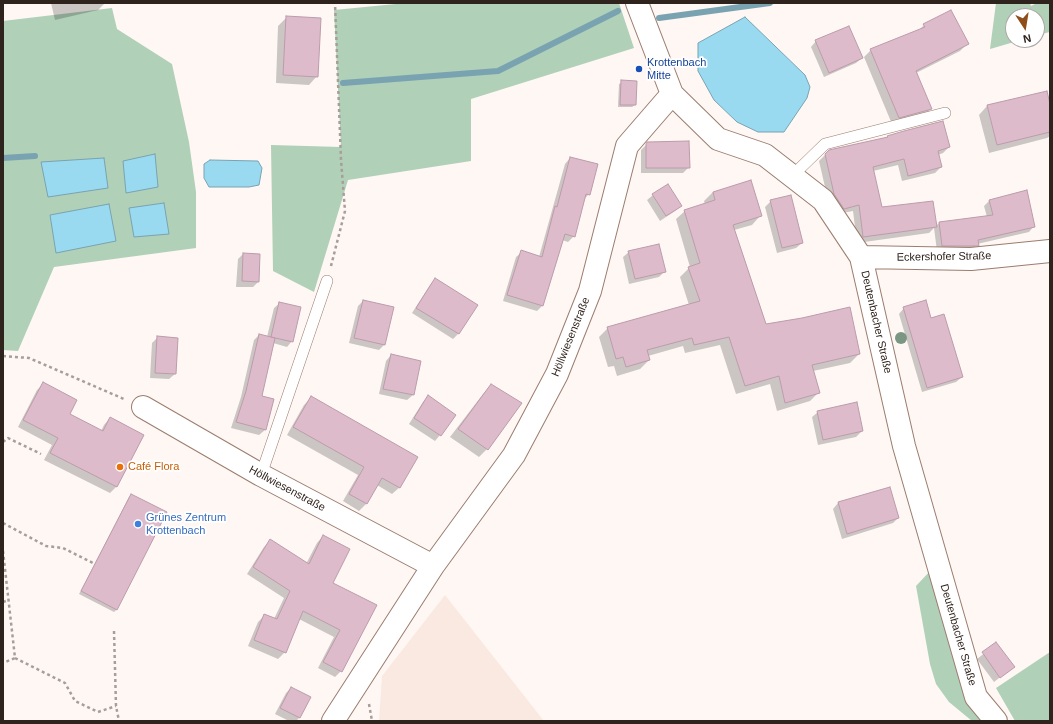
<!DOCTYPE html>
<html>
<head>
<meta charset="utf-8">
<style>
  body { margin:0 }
  #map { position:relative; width:1053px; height:724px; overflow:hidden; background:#fef7f4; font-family:Helvetica,sans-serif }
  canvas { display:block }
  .frame { position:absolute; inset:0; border:4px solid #2f231d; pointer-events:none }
  .north { position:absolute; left:1005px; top:8px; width:40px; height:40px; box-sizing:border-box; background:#fff; border:1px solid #aca7a5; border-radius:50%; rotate:168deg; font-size:11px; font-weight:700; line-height:16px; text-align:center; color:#2f231d }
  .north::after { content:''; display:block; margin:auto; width:14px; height:18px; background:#8e4d19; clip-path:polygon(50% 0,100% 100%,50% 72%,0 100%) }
</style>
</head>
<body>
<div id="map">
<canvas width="1053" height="724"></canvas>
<div class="frame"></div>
<div class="north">N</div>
</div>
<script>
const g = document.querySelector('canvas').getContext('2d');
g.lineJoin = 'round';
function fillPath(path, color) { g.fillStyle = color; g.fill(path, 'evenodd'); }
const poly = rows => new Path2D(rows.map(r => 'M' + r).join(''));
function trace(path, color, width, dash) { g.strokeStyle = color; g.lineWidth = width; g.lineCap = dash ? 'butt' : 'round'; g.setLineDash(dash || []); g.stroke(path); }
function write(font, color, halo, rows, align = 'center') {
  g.font = font + ' Helvetica,sans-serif'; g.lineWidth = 3.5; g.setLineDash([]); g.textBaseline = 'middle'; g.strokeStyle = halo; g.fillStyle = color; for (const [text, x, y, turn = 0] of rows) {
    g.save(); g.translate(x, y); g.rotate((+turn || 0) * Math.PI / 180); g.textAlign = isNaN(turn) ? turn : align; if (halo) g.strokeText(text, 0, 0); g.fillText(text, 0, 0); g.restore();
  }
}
const built = poly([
  [445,595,544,721,379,721,382,676]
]);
const green = poly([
  [406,3,619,3,634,48,471,99,471,161,348,180,314,292,273,271,271,145,341,147,334,10],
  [996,3,1030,3,1031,6,1037,3,1050,3,1050,32,1037,35,1037,16,1013,16,1013,40,1021,40,990,49],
  [112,8,117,29,172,64,189,142,196,192,196,248,54,267,18,351,3,350,3,21],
  [932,569,993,721,972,721,949,702,936,684,930,664,916,586],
  [1050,652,1050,721,1015,721,996,688]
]);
const water = poly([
  [745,17,805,75,810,87,807,98,784,132,758,132,737,122,714,100,698,71,698,43,745,17],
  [155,154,158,187,126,193,123,161,155,154],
  [104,158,108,188,48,197,41,162,104,158],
  [210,160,258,161,262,168,259,185,249,187,209,187,204,178,204,164,210,160],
  [164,203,169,234,134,237,129,208,164,203],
  [109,204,116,241,56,253,50,215,109,204]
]);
const shadow = poly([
  [51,3,105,3,98,10,55,20],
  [287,17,317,76,309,85,276,83,278,26],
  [924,25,967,44,960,51,916,73,931,109,924,116,892,124,864,57,871,50,918,31],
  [816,41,862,58,856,63,824,77,811,47],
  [622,82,635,105,632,107,618,107,619,84],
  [1046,92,1050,108,1050,136,1047,138,989,153,979,115,987,106],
  [888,137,949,147,943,153,938,155,941,167,935,173,902,181,898,165,873,171,881,208,935,227,939,223,987,217,984,206,990,200,1034,226,1029,232,977,244,972,251,937,251,934,228,929,233,857,243,853,211,837,214,828,200,819,161,829,151,886,139],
  [648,143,689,167,683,173,641,173,641,150],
  [570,158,589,194,583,200,574,236,568,242,562,240,542,306,537,311,503,301,516,257,522,252,539,257,565,164],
  [713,192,760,216,752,225,734,230,766,325,859,354,850,363,813,371,819,392,810,401,777,411,770,384,736,394,720,345,685,353,683,346,648,356,649,360,640,369,617,376,614,366,608,367,599,337,608,328,689,305,680,277,690,267,676,219,685,211,705,204,704,201],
  [653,195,681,206,675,211,660,221,647,200],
  [771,201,802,243,796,248,777,253,765,207],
  [629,252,665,271,659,277,629,284,623,257],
  [243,254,258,282,253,287,236,287,238,259],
  [435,279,476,305,458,334,453,339,412,313,430,285],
  [363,301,393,308,384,345,379,350,349,343,358,306],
  [280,303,292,341,287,347,273,343,260,396,273,400,265,430,259,435,231,428,241,397,254,340,259,335,267,337,274,308],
  [904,308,962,377,956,382,922,392,899,314],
  [158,337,177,339,175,374,169,379,150,378,152,343],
  [391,355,420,362,413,395,407,400,379,394,386,361],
  [44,383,69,414,101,431,104,425,110,418,143,435,116,487,110,493,44,460,52,445,18,427,37,390],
  [491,385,487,449,479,457,450,437,483,394],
  [428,396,440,435,435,441,409,424,423,402],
  [311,398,400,487,392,494,377,485,367,503,359,511,343,501,358,475,287,435,304,405],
  [818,412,862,431,856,437,818,445,812,417],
  [889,488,898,518,893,523,842,539,833,509,838,503],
  [131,495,117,609,114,612,79,594,129,497],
  [323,536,332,583,375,605,341,671,335,677,318,668,334,637,299,619,285,652,278,659,248,646,258,622,265,615,274,619,284,598,247,574,264,547,270,541,306,564,317,543],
  [996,644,1013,667,994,682,977,659],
  [291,688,310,697,299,718,296,721,289,721,275,714,286,693]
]);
const stream = poly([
  [659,18,770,3],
  [343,83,498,71,618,11],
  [3,158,35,156]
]);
const building = poly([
  [951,10,969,44,916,71,932,109,899,118,870,49,925,27,923,24,951,10],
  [286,16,321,18,318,77,283,75,286,16],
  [849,26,863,58,829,73,815,40,849,26],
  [621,80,637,81,636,105,620,105,621,80],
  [1047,91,1050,104,1050,132,997,145,987,105,1047,91],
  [943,121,950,147,938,151,942,167,908,176,904,159,873,167,882,207,933,201,937,227,863,237,859,205,844,209,834,194,825,154,829,150,888,137,887,136,904,131,943,121],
  [689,141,690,168,646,168,646,144,647,142,689,141],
  [570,157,598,164,590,195,586,194,575,237,565,234,543,306,507,295,521,250,542,257,555,206,557,207,570,157],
  [751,180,762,216,733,225,766,324,802,318,850,307,860,354,812,365,820,393,785,403,779,376,745,386,729,337,694,345,692,338,647,350,650,360,626,367,623,357,616,359,607,327,700,301,688,267,700,263,684,210,715,200,713,192,751,180],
  [668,184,682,206,666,216,652,194,668,184],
  [1027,190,1035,227,978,240,979,246,942,246,939,222,993,215,989,200,1027,190],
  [791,195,803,243,782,248,770,200,791,195],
  [659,244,666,272,635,279,628,251,659,244],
  [243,253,260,254,259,282,242,281,243,253],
  [435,278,478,305,459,334,416,308,435,278],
  [363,300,394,307,385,345,354,338,363,300],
  [926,300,931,318,944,314,963,377,927,388,903,307,926,300],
  [279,302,301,307,293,342,271,337,279,302],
  [259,334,275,338,262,396,274,399,266,430,236,422,246,391,259,334],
  [157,336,178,338,176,374,155,373,157,336],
  [391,354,421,361,414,395,383,389,391,354],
  [43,382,77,400,70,414,103,431,110,417,144,435,117,487,50,453,58,438,23,420,43,382],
  [491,384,522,403,488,450,458,429,491,384],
  [428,395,456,415,441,436,414,418,428,395],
  [311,396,418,457,400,488,382,478,367,504,349,494,364,467,293,427,311,396],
  [857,402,863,431,823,440,817,411,857,402],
  [890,487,899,518,847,534,838,502,890,487],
  [131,494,167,512,117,610,81,591,131,494],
  [323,535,350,549,333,583,377,605,342,672,323,662,340,630,303,611,286,653,254,640,264,614,277,619,290,591,253,567,270,539,309,564,323,535],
  [996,642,1015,667,1000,678,982,652,996,642],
  [291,687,311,697,300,718,280,708,291,687]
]);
const path = poly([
  [331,266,345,211,341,160,335,3],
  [3,356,29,358,124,399],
  [3,442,8,438,41,454],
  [3,523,46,546,63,548,95,564],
  [3,551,15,658,3,663],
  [3,602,9,600],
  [114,631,116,706,119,721],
  [15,658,65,683,75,701,98,712,116,706],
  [369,704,372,721]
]);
const lane = poly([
  [792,176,825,144,945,113],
  [261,475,327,281]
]);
const street = poly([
  [637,3,672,94,718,139,765,155,823,200,861,257,904,446,976,697,996,721],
  [861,257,971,259,1050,251],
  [143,407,261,475,433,566],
  [333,721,433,566,514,455,557,374,590,291,627,146,672,94]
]);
const trees = [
  [901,338]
];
const markers = [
  [639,69,4,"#1a4fb4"],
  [120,467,4,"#e8710a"],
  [138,524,4,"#3f7fe0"]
];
const transitNames = [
  ["Krottenbach",647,63],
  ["Mitte",647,76]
];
const streetNames = [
  ["Eckershofer Straße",944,257,-1],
  ["Deutenbacher Straße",876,322,77],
  ["Höllwiesenstraße",571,337,-68],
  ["Höllwiesenstraße",287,489,28],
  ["Deutenbacher Straße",958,635,74]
];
const foodNames = [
  ["Café Flora",128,467]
];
const shopNames = [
  ["Grünes Zentrum",146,518],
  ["Krottenbach",146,531]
];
fillPath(built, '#fae9e1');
fillPath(green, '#b0d0b8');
fillPath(water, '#99daf1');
trace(water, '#79a3b1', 1);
fillPath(shadow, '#0003');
trace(stream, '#79a3b1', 6);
fillPath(building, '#ddbbcb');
trace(building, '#bc9baa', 1);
trace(lane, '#9b7d6e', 12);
trace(street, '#9b7d6e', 24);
trace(path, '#a79e9a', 2.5, [3, 3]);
trace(lane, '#fff', 11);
trace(street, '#fff', 22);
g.fillStyle = '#7b9783';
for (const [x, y] of trees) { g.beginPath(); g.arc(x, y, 6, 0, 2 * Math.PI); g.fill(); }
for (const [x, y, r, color] of markers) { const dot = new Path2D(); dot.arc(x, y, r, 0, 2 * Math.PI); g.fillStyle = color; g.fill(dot); trace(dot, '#fff', 1.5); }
write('11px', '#164399', '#fff', transitNames, 'left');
write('11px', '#2f231d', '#fff', streetNames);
write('11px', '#c56008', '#fff', foodNames, 'left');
write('11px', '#366cbe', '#fff', shopNames, 'left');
</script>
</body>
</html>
